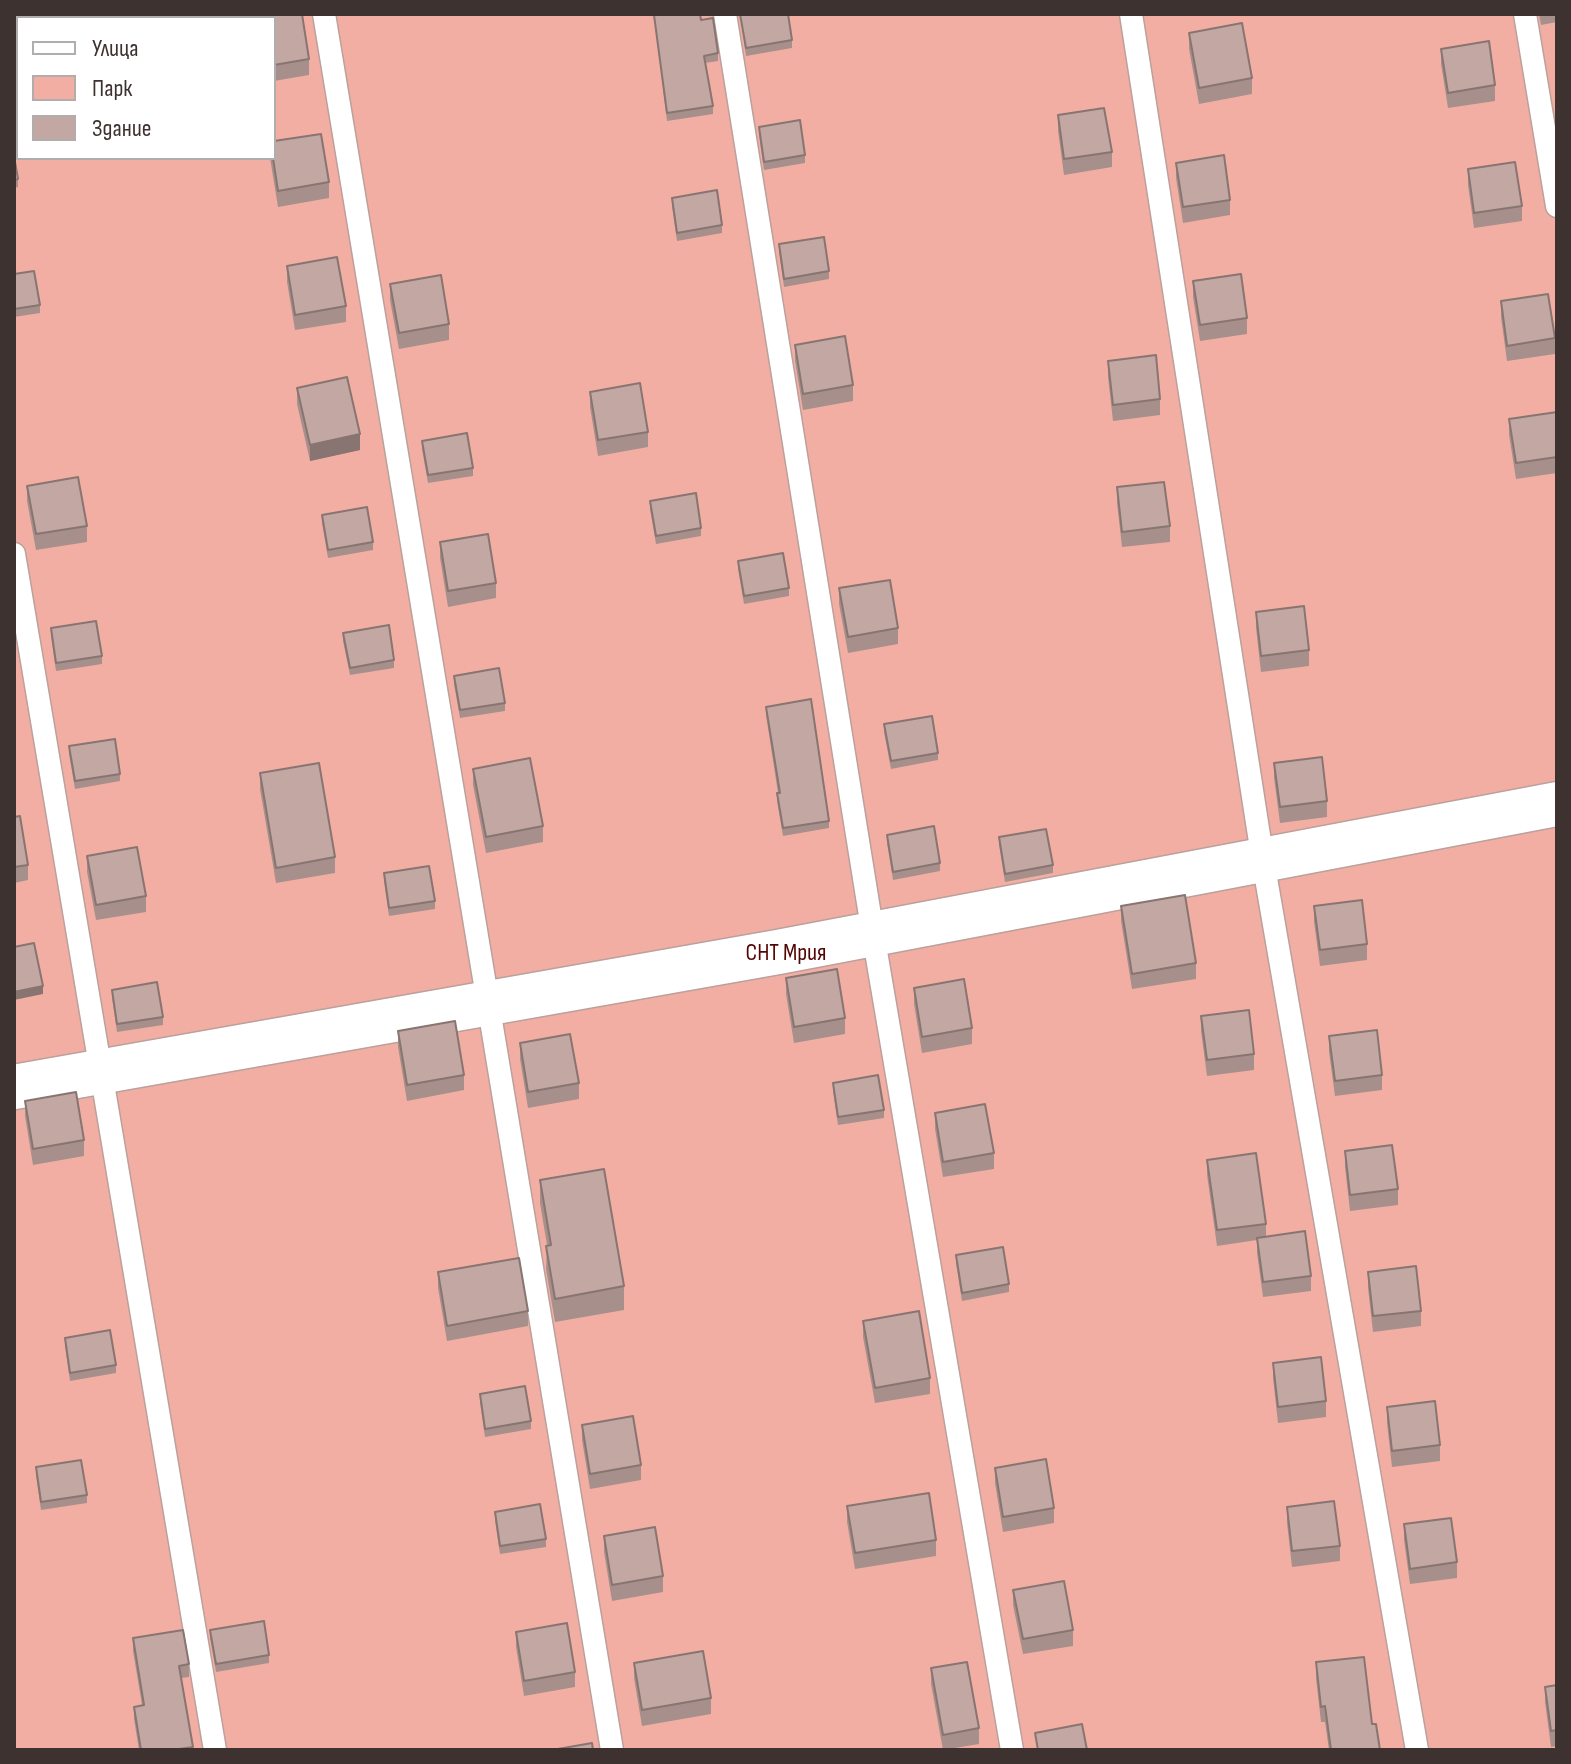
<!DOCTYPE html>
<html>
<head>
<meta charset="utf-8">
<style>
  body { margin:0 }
  #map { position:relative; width:1571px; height:1764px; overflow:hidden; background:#f9dcd7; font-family:"Sofia Sans Condensed",sans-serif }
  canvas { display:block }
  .frame { position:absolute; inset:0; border:16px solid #3d3230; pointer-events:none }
  .legend { position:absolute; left:16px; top:16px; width:260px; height:144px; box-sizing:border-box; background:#fff; border:2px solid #b1adac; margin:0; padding:10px 14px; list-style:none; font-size:24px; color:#3d3230 }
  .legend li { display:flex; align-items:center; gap:16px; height:40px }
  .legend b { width:40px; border:2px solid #b1adac }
</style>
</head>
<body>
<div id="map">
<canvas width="1571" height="1764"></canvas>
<div class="frame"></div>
<ul class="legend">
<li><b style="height:10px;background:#fff"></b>Улица</li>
<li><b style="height:22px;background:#f3aea4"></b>Парк</li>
<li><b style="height:22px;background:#c2a7a2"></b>Здание</li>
</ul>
</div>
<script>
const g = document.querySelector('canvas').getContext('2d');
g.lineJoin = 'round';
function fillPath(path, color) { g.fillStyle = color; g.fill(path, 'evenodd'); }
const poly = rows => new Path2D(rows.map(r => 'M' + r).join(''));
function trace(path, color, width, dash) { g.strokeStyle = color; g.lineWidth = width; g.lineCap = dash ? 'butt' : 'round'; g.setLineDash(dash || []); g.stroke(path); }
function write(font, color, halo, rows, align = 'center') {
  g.font = font + ' "Sofia Sans Condensed",sans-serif'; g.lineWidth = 6; g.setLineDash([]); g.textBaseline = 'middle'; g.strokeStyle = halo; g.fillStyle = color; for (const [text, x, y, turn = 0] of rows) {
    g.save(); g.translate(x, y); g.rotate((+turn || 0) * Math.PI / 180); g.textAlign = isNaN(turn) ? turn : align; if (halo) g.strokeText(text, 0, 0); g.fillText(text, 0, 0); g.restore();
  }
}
const green = poly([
  [14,14,1557,14,1557,1750,14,1750],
  [18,18,274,18,274,158,18,158]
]);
const service = poly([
  [324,14,612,1750],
  [725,14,873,934,1012,1750],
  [1131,14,1263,861,1417,1750],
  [1525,14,1557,206],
  [14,554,215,1750]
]);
const minor = poly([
  [14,1087,778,952,1557,804]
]);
const wall = poly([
  [740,14,792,40,792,48,746,56],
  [1539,14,1557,14,1557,22,1541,25],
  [654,15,701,20,718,53,718,61,705,63,713,106,713,114,667,121],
  [274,18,309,59,309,75,274,81],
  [1189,33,1252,78,1252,94,1199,104,1189,49],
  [1441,49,1495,85,1495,101,1448,108,1441,64],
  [1058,115,1112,152,1112,167,1064,175,1058,131],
  [759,127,805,155,805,163,764,170,759,135],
  [14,156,18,179,18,187,14,188],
  [270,158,274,158,329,182,329,198,278,207],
  [1176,163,1230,200,1230,215,1183,223,1176,178],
  [1468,169,1522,206,1522,221,1474,228,1468,185],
  [672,198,722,225,722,233,677,241,672,206],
  [779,244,829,271,829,279,784,287,779,252],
  [287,266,346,306,346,322,295,330,287,282],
  [14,274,40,305,40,313,14,317],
  [1193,281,1247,318,1247,334,1200,341,1193,297],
  [390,284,449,324,449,340,399,349,390,300],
  [1501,301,1555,338,1555,354,1507,361,1501,317],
  [795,345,853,385,853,401,803,410,795,361],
  [1108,361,1160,399,1160,415,1113,421,1108,377],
  [297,388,360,450,310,461,297,404],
  [590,392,648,432,648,447,598,456,590,407],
  [1557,412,1557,473,1516,479,1509,435,1509,419],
  [422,441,473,468,473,476,428,483,422,449],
  [27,486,87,526,87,542,36,550,27,501],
  [1117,487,1170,526,1170,542,1122,547,1117,503],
  [650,501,701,528,701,536,656,544,650,509],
  [322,515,373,542,373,550,328,558,322,523],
  [440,542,496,583,496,598,448,607,440,558],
  [738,561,789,588,789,596,744,604,738,569],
  [839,588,898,628,898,644,848,653,839,604],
  [1256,612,1309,650,1309,666,1261,672,1256,628],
  [51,628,102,656,102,664,56,671,51,636],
  [343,633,394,660,394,668,350,675,343,641],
  [454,676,505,703,505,711,460,718,454,684],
  [766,707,829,821,829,828,783,836,777,801,777,793,778,793,766,715],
  [884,724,938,753,938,760,891,769,884,732],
  [69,746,120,774,120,781,75,789,69,754],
  [1274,763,1327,801,1327,817,1280,823,1274,778],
  [473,769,543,826,543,842,486,853,473,785],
  [260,773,335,857,335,873,276,883,260,789],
  [14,817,28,865,28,880,14,883],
  [887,835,940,863,940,871,893,880,887,843],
  [999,837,1053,865,1053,873,1005,882,999,845],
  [87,856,146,896,146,912,96,920,87,872],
  [384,873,435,901,435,909,389,916,384,881],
  [1121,906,1196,963,1196,979,1132,989,1121,921],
  [1314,906,1367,944,1367,960,1320,966,1314,922],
  [786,978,845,1018,845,1034,794,1043,786,994],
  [914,988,972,1028,972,1044,922,1053,914,1004],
  [112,990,163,1017,163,1025,117,1032,112,998],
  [1201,1016,1254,1054,1254,1070,1207,1076,1201,1031],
  [398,1031,464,1075,464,1090,407,1101,398,1047],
  [1329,1036,1382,1075,1382,1090,1335,1096,1329,1052],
  [520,1043,579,1083,579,1099,528,1108,520,1059],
  [833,1083,884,1110,884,1118,838,1125,833,1091],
  [25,1101,84,1140,84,1156,33,1165,25,1116],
  [935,1113,994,1153,994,1169,943,1177,935,1129],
  [1345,1151,1398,1189,1398,1205,1350,1211,1345,1167],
  [1207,1160,1266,1224,1266,1236,1311,1276,1311,1291,1263,1297,1257,1253,1257,1240,1217,1246,1207,1175],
  [540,1180,624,1286,624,1310,555,1322,546,1269,547,1245,540,1203],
  [956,1255,1009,1284,1009,1292,962,1301,956,1263],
  [438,1272,528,1311,528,1326,447,1341,438,1288],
  [1368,1272,1421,1311,1421,1326,1373,1332,1368,1288],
  [863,1321,930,1378,930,1394,875,1403,863,1337],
  [65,1338,116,1365,116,1373,70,1381,65,1346],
  [1273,1363,1326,1401,1326,1417,1278,1423,1273,1378],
  [480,1394,531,1421,531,1429,485,1437,480,1402],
  [1387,1407,1440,1445,1440,1461,1392,1467,1387,1423],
  [582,1425,641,1465,641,1480,590,1489,582,1440],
  [36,1467,87,1495,87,1503,41,1510,36,1475],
  [995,1468,1054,1508,1054,1523,1003,1532,995,1483],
  [847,1506,936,1540,936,1556,855,1569,847,1522],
  [1287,1507,1340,1546,1340,1561,1292,1567,1287,1523],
  [495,1512,546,1539,546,1547,500,1554,495,1520],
  [1404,1524,1457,1562,1457,1578,1410,1584,1404,1540],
  [604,1536,663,1576,663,1592,612,1601,604,1552],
  [1013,1590,1073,1630,1073,1646,1023,1654,1013,1605],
  [210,1630,269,1655,269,1663,216,1672,210,1638],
  [516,1632,575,1672,575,1687,524,1696,516,1647],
  [133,1638,189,1664,189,1677,181,1678,193,1750,139,1750,134,1719,134,1707,142,1705,133,1651],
  [1316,1662,1380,1750,1329,1750,1325,1722,1321,1722,1316,1678],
  [634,1663,711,1698,711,1714,642,1726,634,1678],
  [931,1668,979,1728,979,1744,943,1750,931,1684],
  [1557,1685,1557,1746,1551,1747,1545,1702,1545,1687]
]);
const shadedWall = poly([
  [360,434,360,450,310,461,310,445],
  [43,986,43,994,14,1000,14,992]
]);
const building = poly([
  [280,14,302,14,309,59,274,65,274,18,257,18,280,14],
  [661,14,700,14,701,20,713,18,718,53,704,56,713,106,667,113,654,15,661,14],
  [740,14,788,14,792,40,746,48,740,14],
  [1242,23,1252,78,1199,88,1189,33,1242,23],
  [1489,41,1495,85,1448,93,1441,49,1489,41],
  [1104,108,1112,152,1064,159,1058,115,1104,108],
  [800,120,805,155,764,162,759,127,800,120],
  [321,134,329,182,278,191,273,158,274,158,274,141,321,134],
  [1224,155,1230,200,1183,207,1176,163,1224,155],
  [14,156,18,179,14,180,14,156],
  [1515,162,1522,206,1474,213,1468,169,1515,162],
  [717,190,722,225,677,233,672,198,717,190],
  [824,237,829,271,784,279,779,244,824,237],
  [337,257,346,306,295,315,287,266,337,257],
  [34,271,40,305,14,309,14,274,34,271],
  [1241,274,1247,318,1200,325,1193,281,1241,274],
  [441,275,449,324,399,333,390,284,441,275],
  [1548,294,1555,338,1507,346,1501,301,1548,294],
  [845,336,853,385,803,394,795,345,845,336],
  [1156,355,1160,399,1113,405,1108,361,1156,355],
  [347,377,360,434,310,445,297,388,347,377],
  [640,383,648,432,598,440,590,392,640,383],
  [1557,412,1557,457,1516,463,1509,419,1557,412],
  [467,433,473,468,428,475,422,441,467,433],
  [78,477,87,526,36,534,27,486,78,477],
  [1164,482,1170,526,1122,532,1117,487,1164,482],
  [696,493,701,528,656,536,650,501,696,493],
  [367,507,373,542,328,550,322,515,367,507],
  [488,534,496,583,448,591,440,542,488,534],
  [783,553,789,588,744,596,738,561,783,553],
  [890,580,898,628,848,637,839,588,890,580],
  [1304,606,1309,650,1261,656,1256,612,1304,606],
  [96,621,102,656,56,663,51,628,96,621],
  [389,625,394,660,350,668,343,633,389,625],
  [499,668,505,703,460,710,454,676,499,668],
  [811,699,829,821,783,828,777,793,780,793,766,707,811,699],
  [932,716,938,753,891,761,884,724,932,716],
  [115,739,120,774,75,781,69,746,115,739],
  [1322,757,1327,801,1280,807,1274,763,1322,757],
  [530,758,543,826,486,837,473,769,530,758],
  [319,763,335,857,276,868,260,773,319,763],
  [20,816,28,865,14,867,14,817,20,816],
  [934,826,940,863,893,872,887,835,934,826],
  [1046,829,1053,865,1005,874,999,837,1046,829],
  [137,847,146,896,96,905,87,856,137,847],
  [429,866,435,901,389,908,384,873,429,866],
  [1185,895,1196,963,1132,974,1121,906,1185,895],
  [1362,900,1367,944,1320,950,1314,906,1362,900],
  [34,943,43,986,14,992,14,947,34,943],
  [837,969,845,1018,794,1027,786,978,837,969],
  [964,979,972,1028,922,1037,914,988,964,979],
  [157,982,163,1017,117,1024,112,990,157,982],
  [1249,1010,1254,1054,1207,1060,1201,1016,1249,1010],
  [455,1021,464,1075,407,1085,398,1031,455,1021],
  [1377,1030,1382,1075,1335,1081,1329,1036,1377,1030],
  [570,1034,579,1083,528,1092,520,1043,570,1034],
  [878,1075,884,1110,838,1117,833,1083,878,1075],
  [76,1092,84,1140,33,1149,25,1101,76,1092],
  [985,1104,994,1153,943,1162,935,1113,985,1104],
  [1392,1145,1398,1189,1350,1195,1345,1151,1392,1145],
  [1256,1153,1266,1224,1217,1230,1207,1160,1256,1153],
  [604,1169,624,1286,555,1299,546,1246,551,1245,540,1180,604,1169],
  [1305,1231,1311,1276,1263,1282,1257,1238,1305,1231],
  [1003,1247,1009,1284,962,1293,956,1255,1003,1247],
  [519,1258,528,1311,447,1326,438,1272,519,1258],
  [1416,1266,1421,1311,1373,1316,1368,1272,1416,1266],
  [919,1311,930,1378,875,1388,863,1321,919,1311],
  [110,1330,116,1365,70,1373,65,1338,110,1330],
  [1321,1357,1326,1401,1278,1407,1273,1363,1321,1357],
  [525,1386,531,1421,485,1429,480,1394,525,1386],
  [1435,1401,1440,1445,1392,1451,1387,1407,1435,1401],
  [633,1416,641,1465,590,1474,582,1425,633,1416],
  [1046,1459,1054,1508,1003,1517,995,1468,1046,1459],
  [81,1460,87,1495,41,1502,36,1467,81,1460],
  [929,1493,936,1540,855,1553,847,1506,929,1493],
  [1334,1501,1340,1546,1292,1551,1287,1507,1334,1501],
  [540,1504,546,1539,500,1546,495,1512,540,1504],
  [1451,1518,1457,1562,1410,1569,1404,1524,1451,1518],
  [655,1527,663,1576,612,1585,604,1536,655,1527],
  [1064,1581,1073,1630,1023,1639,1013,1590,1064,1581],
  [264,1621,269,1655,216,1664,210,1630,264,1621],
  [567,1623,575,1672,524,1681,516,1632,567,1623],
  [183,1630,189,1664,179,1666,193,1747,173,1750,141,1750,134,1707,144,1705,133,1638,183,1630],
  [703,1651,711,1698,642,1710,634,1663,703,1651],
  [1364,1657,1372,1724,1376,1724,1380,1750,1331,1750,1325,1706,1321,1707,1316,1662,1364,1657],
  [967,1662,979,1728,943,1735,931,1668,967,1662],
  [1557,1685,1557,1730,1551,1731,1545,1687,1557,1685],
  [1082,1724,1087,1750,1038,1750,1035,1733,1082,1724],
  [592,1743,593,1750,552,1750,592,1743]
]);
const parkNames = [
  ["СНТ Мрия",786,954]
];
fillPath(green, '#f3aea4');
trace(service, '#bba09b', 25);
trace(minor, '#bba09b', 47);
trace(service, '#fff', 22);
trace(minor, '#fff', 44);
fillPath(wall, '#a7908b');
fillPath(shadedWall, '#887571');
fillPath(building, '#c2a7a2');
trace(building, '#887571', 2);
write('24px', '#520604', '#fff', parkNames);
</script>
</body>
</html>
